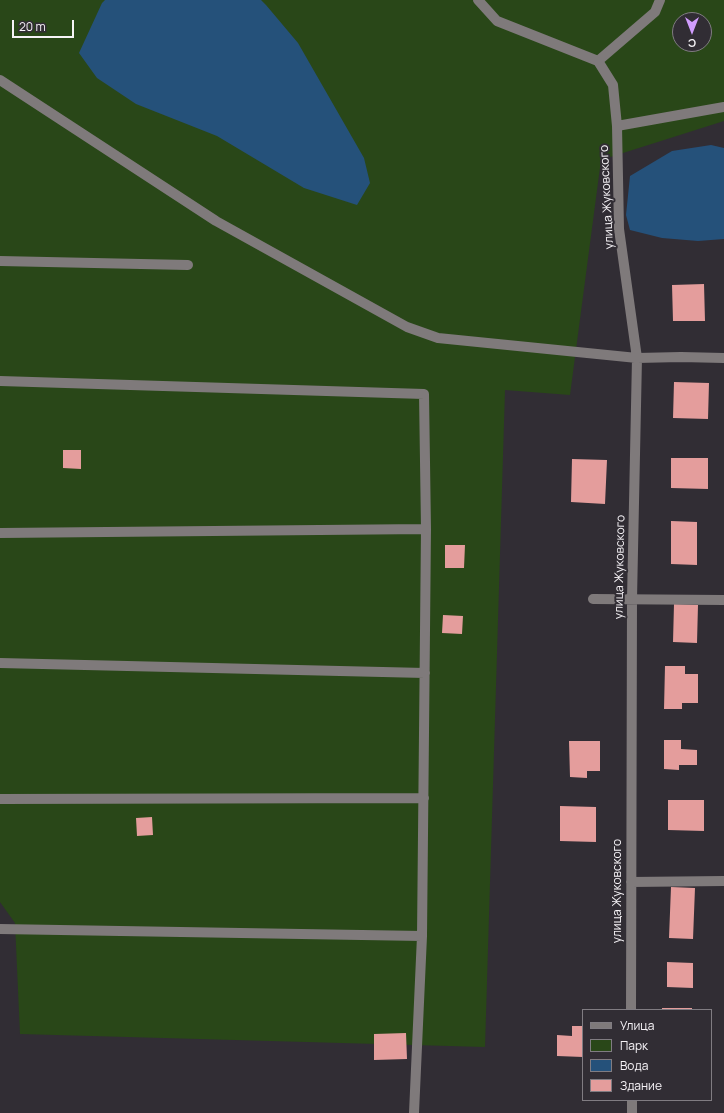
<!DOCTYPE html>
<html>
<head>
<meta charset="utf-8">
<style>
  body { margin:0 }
  #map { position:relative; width:724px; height:1113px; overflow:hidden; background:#312d34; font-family:Manrope,sans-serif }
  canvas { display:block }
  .legend { position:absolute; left:582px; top:1009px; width:130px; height:92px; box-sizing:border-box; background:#312d34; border:1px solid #807c82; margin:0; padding:5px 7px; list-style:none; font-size:12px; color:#f6f3f7 }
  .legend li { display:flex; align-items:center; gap:8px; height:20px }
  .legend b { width:20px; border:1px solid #807c82 }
  .north { position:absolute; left:672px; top:12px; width:40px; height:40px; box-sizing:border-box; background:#312d34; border:1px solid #807c82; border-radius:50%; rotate:180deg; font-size:11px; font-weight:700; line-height:16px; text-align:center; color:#f6f3f7 }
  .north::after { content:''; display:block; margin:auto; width:14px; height:18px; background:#d19dfe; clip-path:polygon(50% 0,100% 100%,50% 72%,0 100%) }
  .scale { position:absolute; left:12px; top:20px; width:62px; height:18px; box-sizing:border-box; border:2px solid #f6f3f7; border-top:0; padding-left:5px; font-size:12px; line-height:14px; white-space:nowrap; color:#f6f3f7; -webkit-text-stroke:3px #312d34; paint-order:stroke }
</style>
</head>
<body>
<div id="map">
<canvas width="724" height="1113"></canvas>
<ul class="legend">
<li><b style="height:5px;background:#7f7a7b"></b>Улица</li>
<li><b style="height:11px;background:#294718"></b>Парк</li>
<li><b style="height:11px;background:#25517a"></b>Вода</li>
<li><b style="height:11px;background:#e49d9c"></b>Здание</li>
</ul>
<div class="north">С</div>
<div class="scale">20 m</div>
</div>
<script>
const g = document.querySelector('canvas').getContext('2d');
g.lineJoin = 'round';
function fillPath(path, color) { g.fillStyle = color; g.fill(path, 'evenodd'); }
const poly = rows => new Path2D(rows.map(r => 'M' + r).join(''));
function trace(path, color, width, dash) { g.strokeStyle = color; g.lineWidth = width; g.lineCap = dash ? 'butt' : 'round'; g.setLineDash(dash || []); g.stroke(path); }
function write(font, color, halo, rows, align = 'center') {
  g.font = font + ' Manrope,sans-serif'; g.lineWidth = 4; g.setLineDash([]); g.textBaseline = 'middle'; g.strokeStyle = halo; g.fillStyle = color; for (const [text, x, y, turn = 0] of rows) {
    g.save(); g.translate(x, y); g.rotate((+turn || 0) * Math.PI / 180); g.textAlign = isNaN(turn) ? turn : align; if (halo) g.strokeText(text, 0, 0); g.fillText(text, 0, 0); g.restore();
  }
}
const green = poly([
  [0,0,724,0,724,121,601,160,570,395,505,390,485,1047,20,1034,15,923,0,902],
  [680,20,704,20,704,44,680,44]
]);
const water = poly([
  [105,0,261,0,266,5,298,43,364,158,370,183,357,205,304,188,217,136,136,104,97,78,79,53,102,3],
  [711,145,724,148,724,239,698,241,662,238,630,230,626,215,630,176,672,151]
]);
const building = poly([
  [704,284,705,321,673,321,672,285],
  [674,382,709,383,708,419,673,418],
  [63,450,81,450,81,469,63,468],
  [671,458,708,458,708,489,671,488],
  [572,459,607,460,605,504,571,502],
  [671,521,697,522,697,565,671,564],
  [445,545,465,545,464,568,445,568],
  [674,604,698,605,697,643,673,642],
  [443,615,463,616,462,634,442,633],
  [665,666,685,666,685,674,698,674,698,703,682,703,682,709,664,709],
  [664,740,681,740,681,749,697,750,697,765,679,765,679,770,664,769],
  [569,741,600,741,600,771,587,771,587,778,570,777],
  [668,800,704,800,704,831,668,830],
  [560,806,596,807,596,842,560,841],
  [152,817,153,835,137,836,136,818],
  [671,887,695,888,693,939,669,938],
  [667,962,693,963,693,988,667,987],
  [662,1008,692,1008,692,1010,662,1010],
  [572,1026,583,1026,583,1057,557,1056,557,1035,572,1036],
  [406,1033,407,1059,374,1060,374,1034]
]);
const minor = poly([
  [478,0,497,21,598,61,613,85,617,126,619,229,637,358,632,599,631,1010],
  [598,61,655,12,660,0],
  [0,80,216,221,407,327,438,338,637,358,681,357,724,358],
  [617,126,724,107],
  [0,261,188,265],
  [0,381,424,394,426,529,422,936,414,1113],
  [0,533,426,529],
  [593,599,724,600],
  [0,663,425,673],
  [0,799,424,798],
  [631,882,724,881],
  [0,929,422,936],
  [632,1100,632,1113]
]);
const streetNames = [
  ["улица Жуковского",607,197,-93],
  ["улица Жуковского",620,567,-89],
  ["улица Жуковского",618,891,-90]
];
fillPath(green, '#294718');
fillPath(water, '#25517a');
fillPath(building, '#e49d9c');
trace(minor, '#7f7a7b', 10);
write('12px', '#f6f3f7', '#312d34', streetNames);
</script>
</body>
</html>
